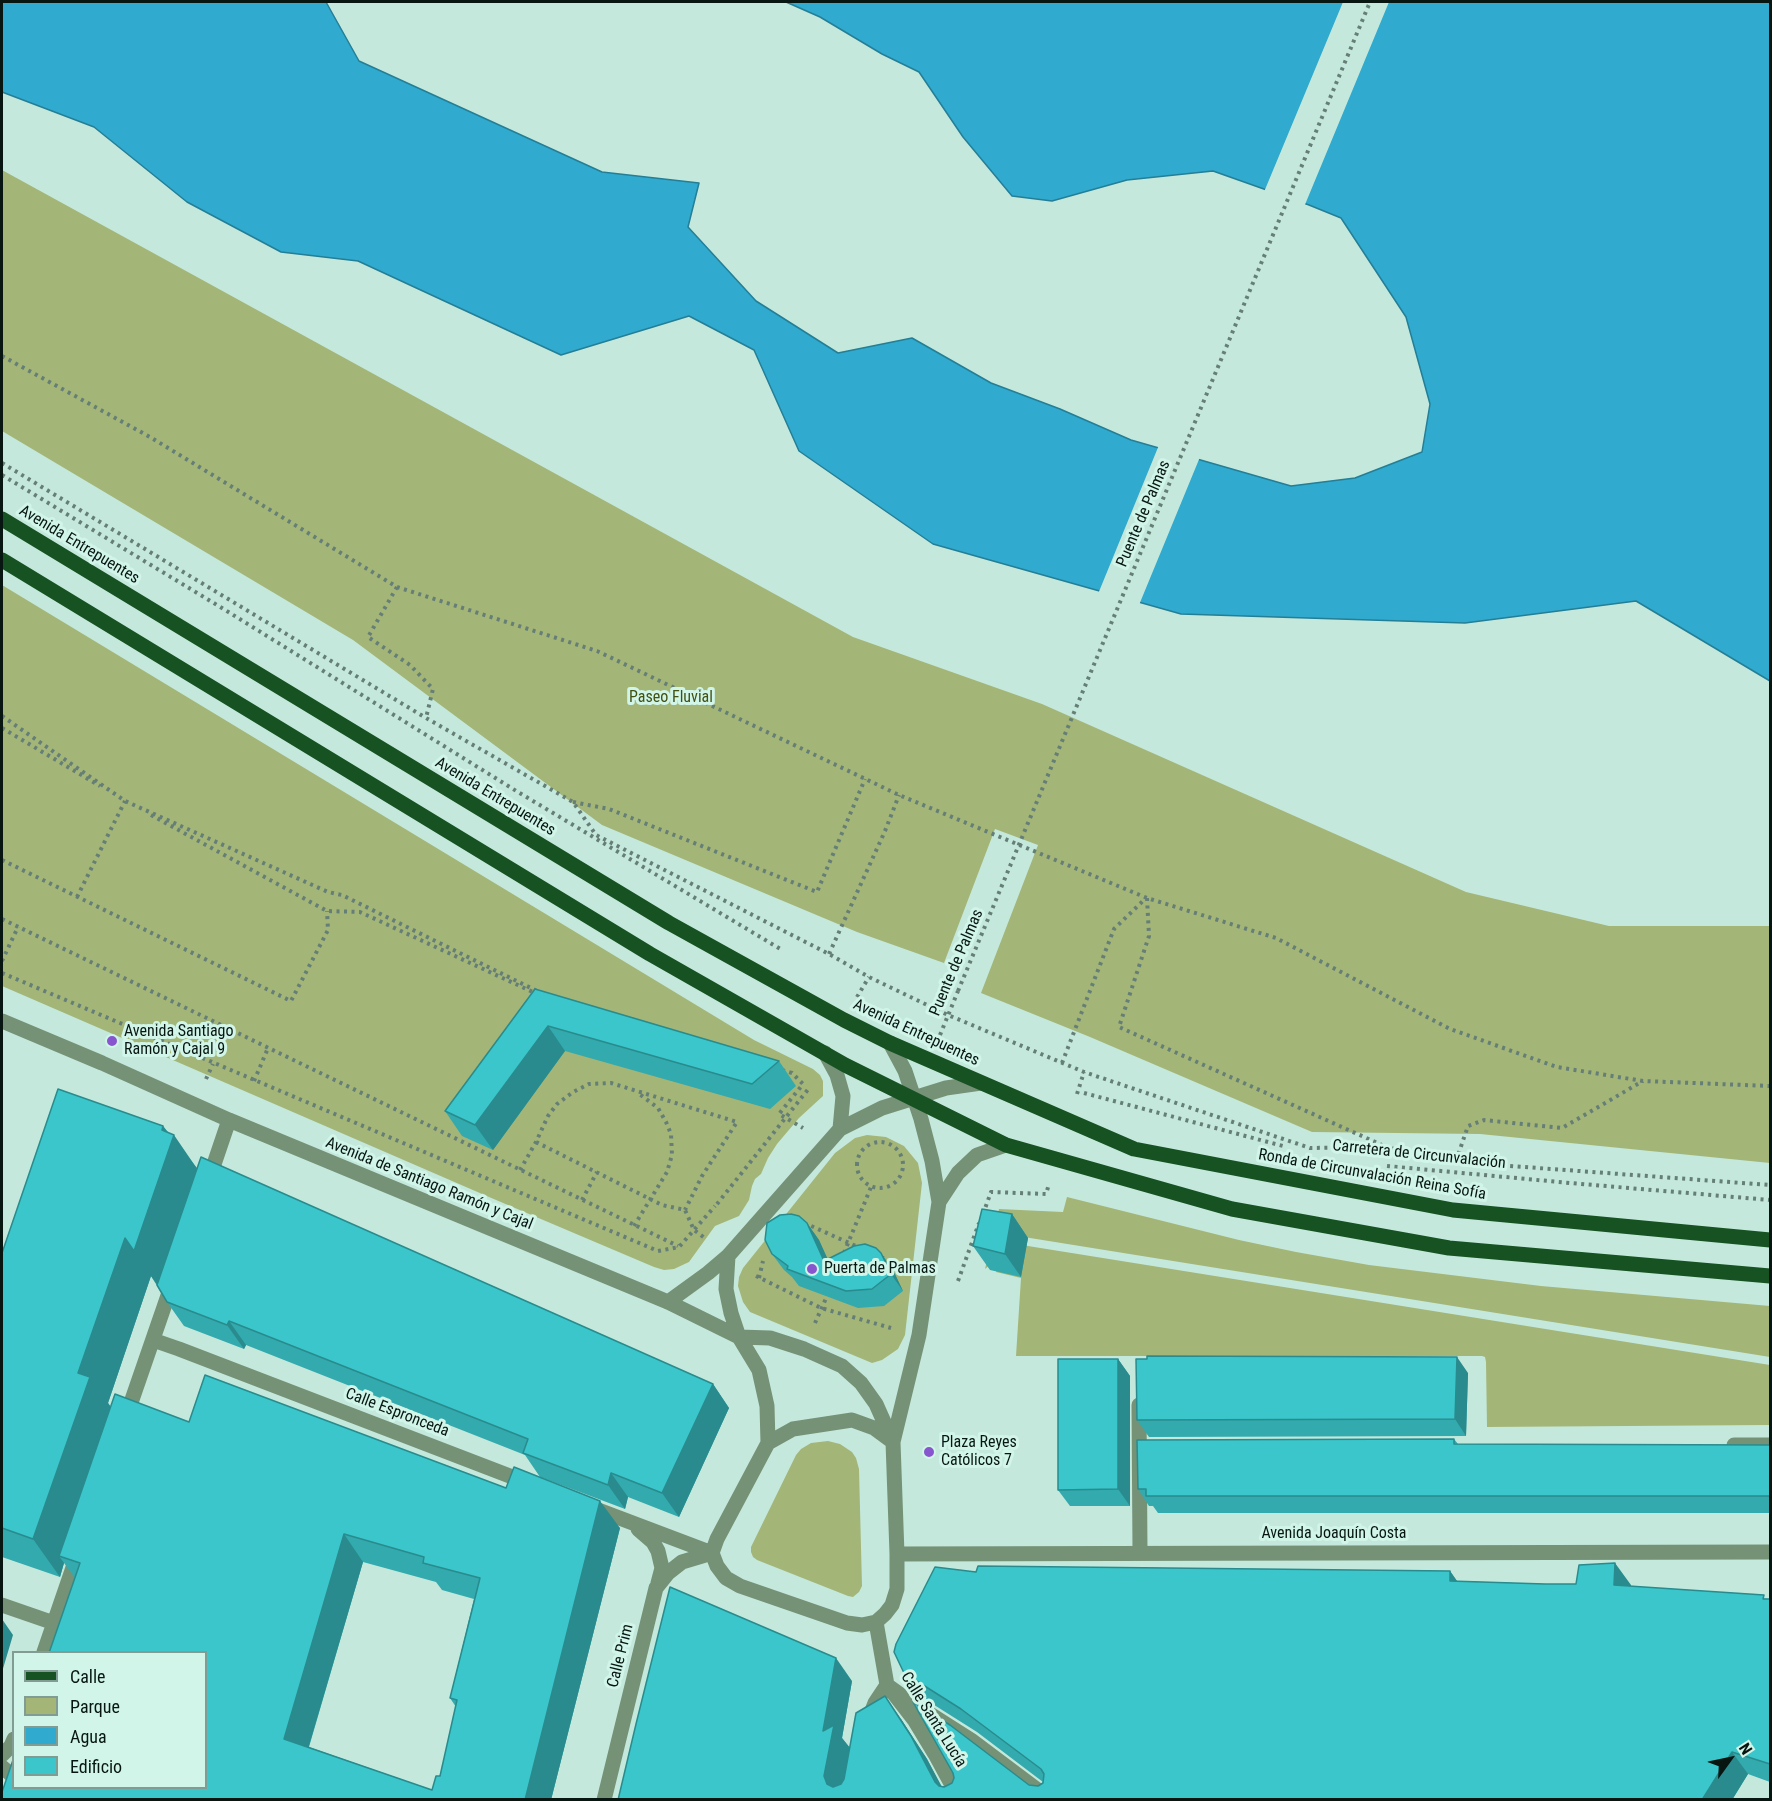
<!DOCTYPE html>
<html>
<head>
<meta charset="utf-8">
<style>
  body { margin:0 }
  #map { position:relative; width:1772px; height:1801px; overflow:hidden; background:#c4e9dc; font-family:"Roboto Condensed",sans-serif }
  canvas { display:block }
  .frame { position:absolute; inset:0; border:3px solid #081612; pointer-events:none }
  .legend { position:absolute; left:12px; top:1651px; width:195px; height:138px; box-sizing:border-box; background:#d1f6e9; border:2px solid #819c93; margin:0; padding:8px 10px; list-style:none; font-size:18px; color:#081612 }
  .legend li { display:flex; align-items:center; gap:12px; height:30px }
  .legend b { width:30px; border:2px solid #819c93 }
  .north { position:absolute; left:1700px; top:1729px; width:60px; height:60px; -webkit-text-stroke:4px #d1f6e9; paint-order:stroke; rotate:57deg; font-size:16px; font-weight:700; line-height:24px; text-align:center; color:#081612 }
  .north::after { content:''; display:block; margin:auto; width:21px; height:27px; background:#081612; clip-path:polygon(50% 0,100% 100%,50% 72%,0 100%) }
</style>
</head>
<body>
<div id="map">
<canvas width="1772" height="1801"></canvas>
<div class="frame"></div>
<ul class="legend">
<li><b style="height:8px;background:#175222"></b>Calle</li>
<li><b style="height:16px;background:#a4b578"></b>Parque</li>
<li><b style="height:16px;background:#30aace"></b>Agua</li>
<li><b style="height:16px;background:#3ac6ca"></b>Edificio</li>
</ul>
<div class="north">N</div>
</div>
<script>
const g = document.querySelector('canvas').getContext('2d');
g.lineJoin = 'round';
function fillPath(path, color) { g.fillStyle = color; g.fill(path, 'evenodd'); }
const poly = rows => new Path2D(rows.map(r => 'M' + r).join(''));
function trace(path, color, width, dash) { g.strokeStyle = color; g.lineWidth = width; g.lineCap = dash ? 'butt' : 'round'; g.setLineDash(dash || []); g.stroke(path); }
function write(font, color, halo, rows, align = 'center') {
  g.font = font + ' "Roboto Condensed",sans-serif'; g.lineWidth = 6; g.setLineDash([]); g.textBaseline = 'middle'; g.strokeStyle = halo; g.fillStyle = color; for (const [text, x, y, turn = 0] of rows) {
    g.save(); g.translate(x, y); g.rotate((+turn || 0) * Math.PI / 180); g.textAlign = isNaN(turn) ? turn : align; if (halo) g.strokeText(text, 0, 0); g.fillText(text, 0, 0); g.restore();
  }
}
const green = poly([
  [2,170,853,637,1042,704,1466,892,1609,926,1770,926,1770,1163,1480,1134,1312,1132,1090,1037,981,993,1038,845,995,829,944,963,857,932,602,825,353,640,2,431],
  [2,585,754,1040,813,1069,820,1075,823,1081,823,1096,799,1118,777,1144,768,1158,761,1174,755,1179,752,1186,749,1200,739,1216,715,1226,689,1262,674,1269,664,1270,654,1267,489,1197,2,986],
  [867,1135,886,1137,904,1146,918,1163,922,1183,905,1335,898,1349,882,1360,872,1363,750,1312,743,1302,738,1286,739,1277,743,1268,835,1153,855,1138],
  [1067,1197,1239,1240,1296,1252,1369,1265,1541,1286,1770,1306,1770,1357,999,1233,992,1263,985,1269,999,1209,1063,1212],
  [1003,1242,1770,1365,1770,1425,1487,1427,1486,1362,1485,1357,1482,1356,1016,1356,1021,1278,996,1272],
  [828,1441,840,1444,852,1452,856,1458,859,1469,862,1586,859,1592,853,1597,848,1596,757,1560,753,1557,751,1552,751,1547,796,1455,801,1449,811,1443]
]);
const water = poly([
  [2,2,326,2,359,61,602,172,699,183,688,227,756,301,838,353,912,338,991,383,1060,409,1131,440,1291,486,1355,478,1422,452,1430,404,1406,317,1341,218,1309,205,1213,171,1127,180,1052,201,1012,196,963,137,919,72,882,54,820,17,786,2,1770,2,1770,681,1636,601,1465,623,1181,614,933,544,799,451,754,350,689,316,561,355,358,261,281,252,187,202,94,127,2,92,2,2]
]);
const pier = poly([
  [1343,2,1389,2,1304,207,1264,192],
  [1159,445,1200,457,1139,605,1098,594]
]);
const path = poly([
  [2,356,150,437,397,587,597,651,899,795,1147,898,1276,938,1450,1029,1557,1067,1643,1081,1770,1086],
  [2,463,426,718,573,802,596,835,829,954,869,977,948,1015,1084,1072,1310,1148,1385,1147,1456,1162,1770,1185],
  [2,475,222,608,513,789,782,950],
  [397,587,368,637,410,665,433,689,426,718],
  [2,716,125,801,328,892,342,895,539,992],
  [2,728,100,786],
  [573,802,609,809,817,892,865,779],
  [151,815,327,911,360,912,535,993],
  [2,860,291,1001,328,930,327,911],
  [77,897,125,801],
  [1147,898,1149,936,1119,1027,1382,1145],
  [2,919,678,1246],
  [829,954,885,831,899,795],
  [2,961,18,927],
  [2,973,658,1251,679,1247,715,1206],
  [857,997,869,977],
  [940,1035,958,991],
  [1062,1063,1114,929,1146,898],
  [782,1070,792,1073,803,1084,779,1114,803,1128],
  [206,1079,213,1064],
  [254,1081,268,1048],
  [1084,1093,1283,1146],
  [1077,1094,1084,1072],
  '857 1165a23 23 0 1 1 46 0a23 23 0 1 1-46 0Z',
  [536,1142,662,1205,685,1210,694,1230,706,1239],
  [1456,1161,1468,1126,1484,1120,1562,1128,1643,1081],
  [1387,1166,1570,1183,1770,1200],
  [520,1170,536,1142,548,1116,557,1104,573,1092,589,1084,611,1083,737,1122,702,1176,685,1210],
  [582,1200,597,1172],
  [717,1204,810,1087],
  [983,1214,991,1192,1046,1194,1049,1184],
  [804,1225,809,1225,858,1247],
  [634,1226,667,1172,672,1155,671,1134,666,1122,658,1108,638,1093],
  [844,1253,871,1187],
  [881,1257,889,1261,900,1273],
  [756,1276,821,1308,891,1328],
  [759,1278,763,1261],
  [958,1281,979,1223],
  [815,1323,827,1296]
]);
const minor = poly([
  [2,1021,102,1063,229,1120,668,1302,739,1337,770,1338,804,1349,842,1366,861,1383,876,1404,892,1440],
  [890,1043,905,1071,921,1119,932,1161,939,1202,919,1335,893,1442,897,1554,897,1589,892,1605,885,1614,876,1622,862,1625,847,1623,740,1586,726,1578,717,1566,712,1553,717,1539,768,1443,793,1429,852,1420,874,1428,893,1442],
  [825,1053,837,1075,843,1096,840,1129],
  [209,1179,229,1120],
  [939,1202,958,1173,977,1155,1006,1145],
  [728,1256,726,1289,731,1313,739,1337,759,1370,767,1406,768,1443],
  [668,1302,708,1273,728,1256,840,1129,882,1108,946,1088,981,1083],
  [153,1340,179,1349,528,1483],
  [1139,1405,1140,1552],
  [125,1420,173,1281],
  [1734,1445,1770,1445],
  [593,1508,712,1553],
  [638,1529,653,1542,658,1551,662,1568,658,1583],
  [897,1554,1770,1552],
  [2,1605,54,1623],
  [876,1622,887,1685,915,1721,935,1754,960,1800],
  [44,1652,78,1553],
  [887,1685,905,1698,971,1740,1051,1800],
  [868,1721,875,1703,887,1685],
  [2,1755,11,1746,14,1739],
  [2,1767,14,1777],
  [604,1800,656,1588,668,1573,682,1562,712,1553]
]);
const major = poly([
  [2,519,669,923,844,1020,890,1043,1134,1149,1453,1210,1770,1240],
  [2,560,650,954,845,1065,1006,1145,1232,1209,1449,1248,1770,1276]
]);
const pathBridge = poly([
  [958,991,1370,2]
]);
const wall = poly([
  [535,989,779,1061,796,1086,770,1109,565,1051,493,1150,462,1136,445,1111],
  [163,1126,197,1168,713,1384,729,1408,679,1517,628,1497,625,1509,540,1477,525,1455,246,1345,244,1349,184,1326,167,1302,151,1276,108,1403,111,1407,189,1422,506,1488,620,1528,551,1800,14,1788,206,1788,75,1578,64,1563,60,1577,2,1557,2,1253],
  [363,1562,436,1582,442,1590,474,1599,450,1698,456,1707,440,1776,432,1790,309,1747],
  [1012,1214,1028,1238,1021,1277,990,1270,973,1246],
  [807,1223,819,1240,827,1259,893,1270,903,1291,884,1306,858,1308,799,1286,792,1277,784,1270,772,1254],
  [1118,1359,1130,1376,1130,1506,1070,1506,1058,1490],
  [1468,1373,1466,1436,1149,1437,1137,1420],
  [1454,1439,1458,1444,1770,1445,1770,1513,1158,1513,1153,1506,1149,1506,1138,1489],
  [1450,1571,1457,1581,1545,1584,1631,1585,1631,1586,1770,1599,1770,1782,1748,1774,1732,1800,618,1800,852,1681,842,1738,850,1748,901,1719,927,1759,941,1786,1029,1785,1038,1786,1043,1782,977,1732,920,1696,904,1673,976,1572]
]);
const shadedWall = poly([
  [548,1026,565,1051,493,1150,475,1125],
  [163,1126,173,1139,174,1135,200,1173,160,1289,151,1276,108,1403,116,1415,59,1556,64,1563,60,1577,33,1539,78,1373],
  [1012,1214,1028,1238,1021,1277,1005,1254],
  [807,1223,819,1240,836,1277,824,1261],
  [881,1253,893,1270,903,1291,891,1274],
  [229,1321,246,1345,244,1349,227,1325],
  [1457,1357,1468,1373,1466,1436,1455,1419],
  [1118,1359,1130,1376,1130,1506,1118,1489],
  [713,1384,729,1408,679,1517,662,1493],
  [611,1473,628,1497,625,1509,608,1485],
  [600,1501,620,1528,551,1800,525,1800],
  [344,1534,363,1562,303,1766,284,1739],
  [1615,1563,1631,1585,1630,1608,1614,1585],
  [1450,1571,1466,1594,1450,1581],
  [2,1619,13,1635,2,1672],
  [836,1658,852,1681,842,1738,850,1748,840,1799,827,1784,824,1776,823,1731],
  [885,1696,901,1719,927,1759,949,1800,935,1782],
  [1732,1752,1748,1774,1732,1800,1702,1800]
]);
const building = poly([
  [535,989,779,1061,752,1084,548,1026,475,1125,445,1111,535,989],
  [58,1089,163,1126,162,1130,174,1135,134,1251,125,1238,78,1373,90,1377,33,1539,2,1528,2,1253,58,1089],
  [201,1157,713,1384,662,1493,611,1473,608,1485,523,1453,528,1439,229,1321,227,1325,167,1302,157,1285,201,1157],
  [982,1209,1012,1214,1005,1254,973,1246,982,1209],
  [791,1214,799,1216,807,1223,824,1261,854,1246,865,1244,876,1248,881,1253,891,1274,872,1289,846,1291,787,1269,788,1266,772,1254,765,1240,767,1223,780,1215,791,1214],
  [1147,1356,1457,1357,1455,1419,1137,1420,1136,1359,1147,1359,1147,1356],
  [1058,1359,1118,1359,1118,1489,1058,1490,1058,1359],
  [205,1375,506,1488,514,1467,600,1501,525,1800,2,1800,2,1792,14,1757,14,1788,206,1788,206,1653,49,1653,80,1563,59,1556,115,1394,189,1422,205,1375],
  [344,1534,424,1557,423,1563,480,1578,450,1698,457,1700,440,1776,436,1776,432,1790,284,1739,344,1534],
  [1454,1439,1454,1444,1770,1445,1770,1496,1146,1496,1146,1489,1138,1489,1137,1440,1454,1439],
  [1615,1563,1614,1585,1764,1595,1763,1599,1770,1599,1770,1764,1732,1752,1702,1800,618,1800,636,1724,670,1587,836,1658,823,1731,834,1725,824,1776,827,1784,833,1787,841,1784,844,1779,856,1713,885,1696,911,1736,935,1782,939,1786,944,1787,952,1783,954,1778,953,1773,913,1702,950,1725,1029,1785,1038,1786,1043,1783,1044,1774,1041,1769,961,1709,904,1673,894,1652,896,1644,935,1567,976,1572,978,1566,1450,1571,1450,1581,1545,1584,1576,1584,1579,1565,1615,1563]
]);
const markers = [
  [112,1041,6,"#8756cf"],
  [812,1269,6,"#8756cf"],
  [929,1452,6,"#8756cf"]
];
const streetNames = [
  ["Puente de Palmas",1144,514,-67],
  ["Avenida Entrepuentes",79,545,31],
  ["Avenida Entrepuentes",495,797,31],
  ["Puente de Palmas",957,963,-67],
  ["Avenida Entrepuentes",916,1033,25],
  ["Carretera de Circunvalación",1419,1155,6],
  ["Ronda de Circunvalación Reina Sofía",1372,1175,10],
  ["Avenida de Santiago Ramón y Cajal",429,1184,22],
  ["Calle Espronceda",397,1413,21],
  ["Avenida Joaquín Costa",1334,1534],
  ["Calle Prim",621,1656,-76],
  ["Calle Santa Lucía",933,1720,58]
];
const parkNames = [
  ["Paseo Fluvial",671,698]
];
const poiNames = [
  ["Avenida Santiago",124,1032],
  ["Ramón y Cajal 9",124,1050],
  ["Puerta de Palmas",824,1269],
  ["Plaza Reyes",941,1443],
  ["Católicos 7",941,1461]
];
fillPath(green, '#a4b578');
fillPath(water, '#30aace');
trace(water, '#247e96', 1.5);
fillPath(pier, '#c4e9dc');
trace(path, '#657e76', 4, [3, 4.5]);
trace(minor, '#759277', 15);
trace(major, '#175222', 15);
trace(pathBridge, '#657e76', 4, [3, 4.5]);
fillPath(wall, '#32aaae');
fillPath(shadedWall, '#298b8d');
fillPath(building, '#3ac6ca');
trace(building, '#298b8d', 1.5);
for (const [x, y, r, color] of markers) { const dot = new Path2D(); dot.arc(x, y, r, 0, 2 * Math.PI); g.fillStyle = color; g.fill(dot); trace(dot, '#d1f6e9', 2); }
write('16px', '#081612', '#d1f6e9', streetNames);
write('16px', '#425010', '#d1f6e9', parkNames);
write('16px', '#081612', '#d1f6e9', poiNames, 'left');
</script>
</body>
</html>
